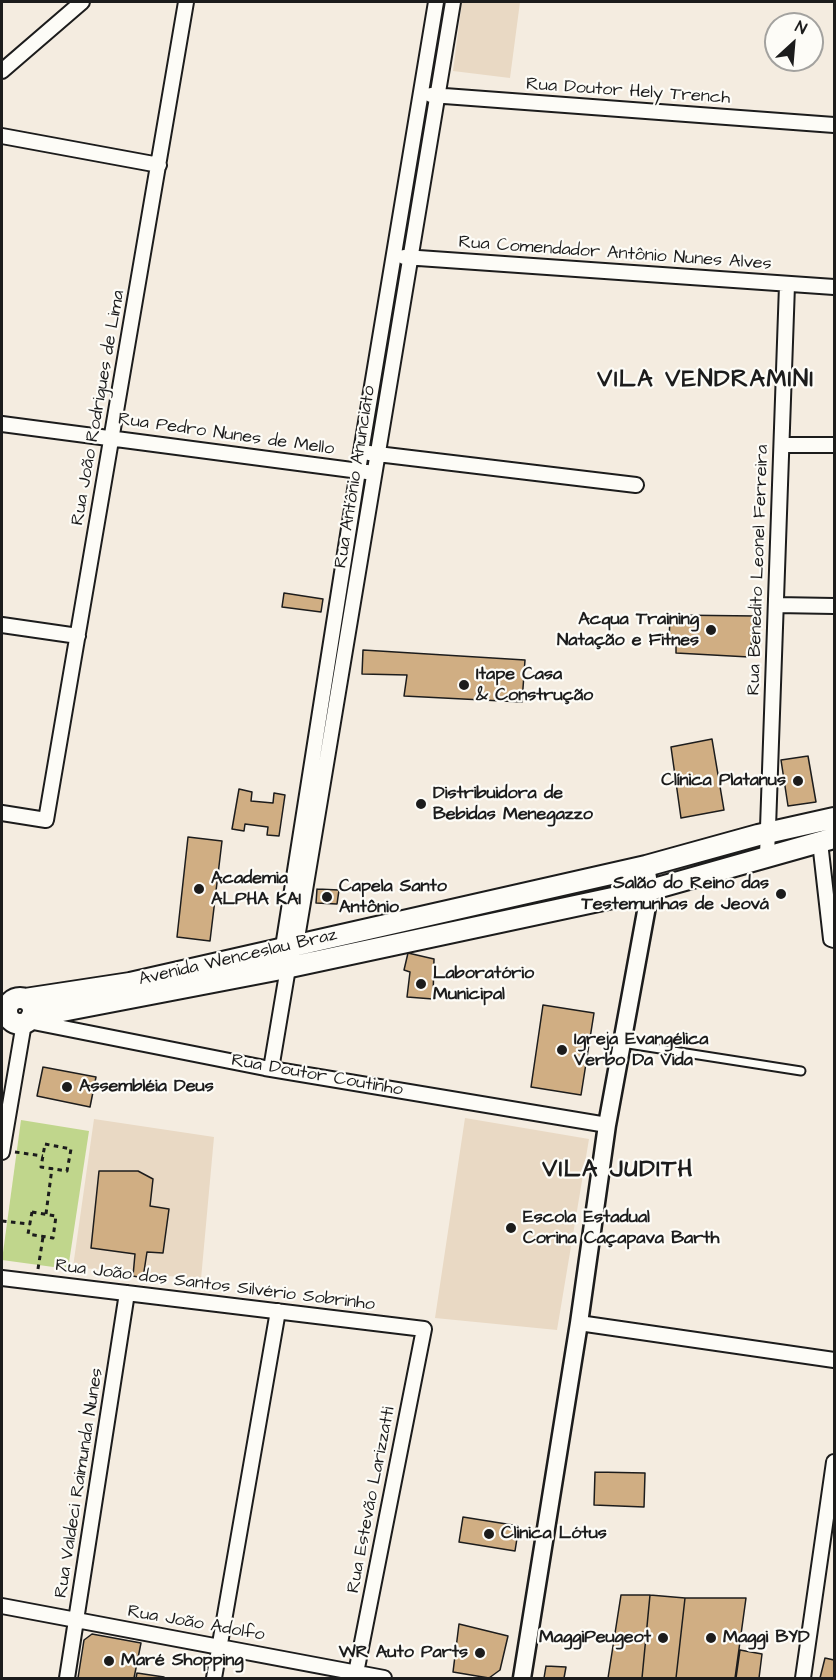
<!DOCTYPE html>
<html>
<head>
<meta charset="utf-8">
<style>
  body { margin:0 }
  #map { position:relative; width:836px; height:1680px; overflow:hidden; background:#f4ece0; font-family:"Architects Daughter",sans-serif }
  canvas { display:block }
  .frame { position:absolute; inset:0; border:3px solid #1c1c1c; pointer-events:none }
  .north { position:absolute; left:764px; top:12px; width:60px; height:60px; box-sizing:border-box; background:#fdfcf7; border:2px solid #a3a29f; border-radius:50%; rotate:26deg; font-size:16px; font-weight:700; line-height:24px; text-align:center; color:#1c1c1c }
  .north::after { content:''; display:block; margin:auto; width:21px; height:27px; background:#1c1c1c; clip-path:polygon(50% 0,100% 100%,50% 72%,0 100%) }
</style>
</head>
<body>
<div id="map">
<canvas width="836" height="1680"></canvas>
<div class="frame"></div>
<div class="north">N</div>
</div>
<script>
const g = document.querySelector('canvas').getContext('2d');
g.lineJoin = 'round';
function fillPath(path, color) { g.fillStyle = color; g.fill(path, 'evenodd'); }
const poly = rows => new Path2D(rows.map(r => 'M' + r).join(''));
function trace(path, color, width, dash) { g.strokeStyle = color; g.lineWidth = width; g.lineCap = dash ? 'butt' : 'round'; g.setLineDash(dash || []); g.stroke(path); }
function write(font, color, halo, rows, align = 'center') {
  g.font = font + ' "Architects Daughter",sans-serif'; g.lineWidth = 4.5; g.setLineDash([]); g.textBaseline = 'middle'; g.strokeStyle = halo; g.fillStyle = color; for (const [text, x, y, turn = 0] of rows) {
    g.save(); g.translate(x, y); g.rotate((+turn || 0) * Math.PI / 180); g.textAlign = isNaN(turn) ? turn : align; if (halo) g.strokeText(text, 0, 0); g.fillText(text, 0, 0); g.restore();
  }
}
const built = poly([
  [462,2,520,2,510,78,453,71],
  [465,1118,589,1139,557,1330,435,1318],
  [94,1119,214,1137,201,1279,73,1267]
]);
const green = poly([
  [21,1120,89,1131,68,1269,2,1260]
]);
const building = poly([
  [284,593,323,599,321,612,282,607,284,593],
  [670,615,756,616,749,657,676,653,676,644,669,643,670,615],
  [363,650,525,660,522,702,404,696,407,675,362,674,363,650],
  [712,739,724,810,681,818,671,747,712,739],
  [808,756,816,802,788,806,781,760,808,756],
  [239,789,252,792,251,801,273,803,274,793,285,795,279,836,267,835,268,827,245,824,244,831,232,829,239,789],
  [188,837,222,841,210,941,177,937,188,837],
  [317,889,339,890,337,904,316,903,317,889],
  [408,953,434,959,433,999,407,997,410,972,404,970,408,953],
  [543,1005,594,1013,581,1095,531,1087,543,1005],
  [43,1067,96,1077,90,1107,37,1096,43,1067],
  [99,1171,138,1171,153,1179,150,1206,169,1209,163,1253,147,1252,143,1278,133,1276,135,1254,91,1248,99,1171],
  [595,1472,645,1473,644,1507,594,1505,595,1472],
  [463,1517,519,1526,515,1551,459,1542,463,1517],
  [621,1595,650,1595,642,1678,608,1678,621,1595],
  [650,1595,685,1598,676,1678,642,1678,650,1595],
  [685,1598,746,1598,735,1678,676,1678,685,1598],
  [459,1624,508,1636,500,1670,489,1678,453,1672,459,1624],
  [92,1634,141,1643,134,1678,78,1678,84,1640,92,1634],
  [740,1650,762,1654,759,1678,736,1678,740,1650],
  [825,1658,834,1660,834,1678,820,1678,825,1658],
  [546,1666,566,1667,564,1678,544,1678,546,1666],
  [137,1673,164,1677,163,1678,136,1678,137,1673]
]);
const path = poly([
  [45,1144,71,1149,67,1171,41,1167,45,1144],
  [15,1152,43,1156],
  [32,1212,56,1216,53,1238,28,1234,32,1212],
  [46,1214,52,1168],
  [2,1221,30,1224],
  [38,1269,43,1237]
]);
const service = poly([
  [622,1043,801,1071]
]);
const minor = poly([
  [2,71,82,2],
  [431,95,834,125],
  [2,136,159,165],
  [404,257,834,287],
  [2,424,367,472],
  [782,445,834,445],
  [369,453,636,485],
  [776,605,834,606],
  [2,625,78,636],
  [2,813,46,820,186,2],
  [820,842,831,939,834,940],
  [767,856,787,285],
  [288,954,283,947,361,452,436,2],
  [28,1021,265,1068,607,1125],
  [271,1069,290,956,296,944,453,2],
  [2,1152,24,1023],
  [2,1278,424,1329,355,1678],
  [579,1323,834,1360],
  [2,1606,384,1678],
  [67,1678,127,1293],
  [214,1678,278,1311],
  [803,1678,834,1462]
]);
const tertiary = poly([
  [522,1678,579,1323,607,1125,650,890,646,866]
]);
const secondary = poly([
  '7 1011a13 13 0 1 1 26 0a13 13 0 1 1-26 0Z',
  [25,999,130,983,646,866,758,835,834,818],
  [31,1017,281,969,650,890,834,838]
]);
const markers = [
  [711,630,6,"#1c1c1c"],
  [464,685,6,"#1c1c1c"],
  [798,781,6,"#1c1c1c"],
  [421,804,6,"#1c1c1c"],
  [199,889,6,"#1c1c1c"],
  [781,894,6,"#1c1c1c"],
  [327,897,6,"#1c1c1c"],
  [421,984,6,"#1c1c1c"],
  [562,1050,6,"#1c1c1c"],
  [67,1087,6,"#1c1c1c"],
  [511,1228,6,"#1c1c1c"],
  [489,1534,6,"#1c1c1c"],
  [663,1638,6,"#1c1c1c"],
  [711,1638,6,"#1c1c1c"],
  [480,1653,6,"#1c1c1c"],
  [109,1661,6,"#1c1c1c"]
];
const streetNames = [
  ["Rua Doutor Hely Trench",628,92,4],
  ["Rua Comendador Antônio Nunes Alves",615,254,4],
  ["Rua João Rodrigues de Lima",99,408,-80],
  ["Rua Pedro Nunes de Mello",226,435,8],
  ["Rua Antônio Anunciato",356,477,-81],
  ["Rua Benedito Leonel Ferreira",759,570,-88],
  ["Avenida Wenceslau Braz",238,958,-13],
  ["Rua Doutor Coutinho",317,1076,10],
  ["Rua João dos Santos Silvério Sobrinho",215,1286,7],
  ["Rua Valdeci Raimunda Nunes",80,1483,-81],
  ["Rua Estevão Larizzatti",372,1500,-79],
  ["Rua João Adolfo",196,1624,10]
];
const poiNames = [
  ["Acqua Training",699,620,"right"],
  ["Natação e Fitnes",699,641,"right"],
  ["Itape Casa",476,675],
  ["& Construção",476,696],
  ["Clínica Platanus",786,781,"right"],
  ["Distribuidora de",433,794],
  ["Bebidas Menegazzo",433,815],
  ["Academia",211,879],
  ["ALPHA KAI",211,900],
  ["Salão do Reino das",769,884,"right"],
  ["Testemunhas de Jeová",769,905,"right"],
  ["Capela Santo",339,887],
  ["Antônio",339,908],
  ["Laboratório",433,974],
  ["Municipal",433,995],
  ["Igreja Evangélica",574,1040],
  ["Verbo Da Vida",574,1061],
  ["Assembléia Deus",79,1087],
  ["Escola Estadual",523,1218],
  ["Corina Caçapava Barth",523,1239],
  ["Clinica Lótus",501,1534],
  ["MaggiPeugeot",651,1638,"right"],
  ["Maggi BYD",723,1638],
  ["WR Auto Parts",468,1653,"right"],
  ["Maré Shopping",121,1661]
];
const districtNames = [
  ["VILA VENDRAMINI",706,381],
  ["VILA JUDITH",618,1171]
];
fillPath(built, '#e9d9c4');
fillPath(green, '#c0d68c');
fillPath(building, '#d0ae83');
trace(building, '#1c1c1c', 1.5);
trace(service, '#1c1c1c', 11);
trace(minor, '#1c1c1c', 18);
trace(tertiary, '#1c1c1c', 21);
trace(secondary, '#1c1c1c', 24);
trace(path, '#1c1c1c', 3, [4.5, 4.5]);
trace(service, '#fdfcf7', 7);
trace(minor, '#fdfcf7', 14);
trace(tertiary, '#fdfcf7', 16);
trace(secondary, '#fdfcf7', 20);
for (const [x, y, r, color] of markers) { const dot = new Path2D(); dot.arc(x, y, r, 0, 2 * Math.PI); g.fillStyle = color; g.fill(dot); trace(dot, '#fdfcf7', 2); }
write('18px', '#1c1c1c', '#fdfcf7', streetNames);
write('bold 18px', '#1c1c1c', '#fdfcf7', poiNames, 'left');
g.letterSpacing = '1.5px';
write('bold 24px', '#1c1c1c', '#fdfcf7', districtNames);
g.letterSpacing = '0px';
</script>
</body>
</html>
